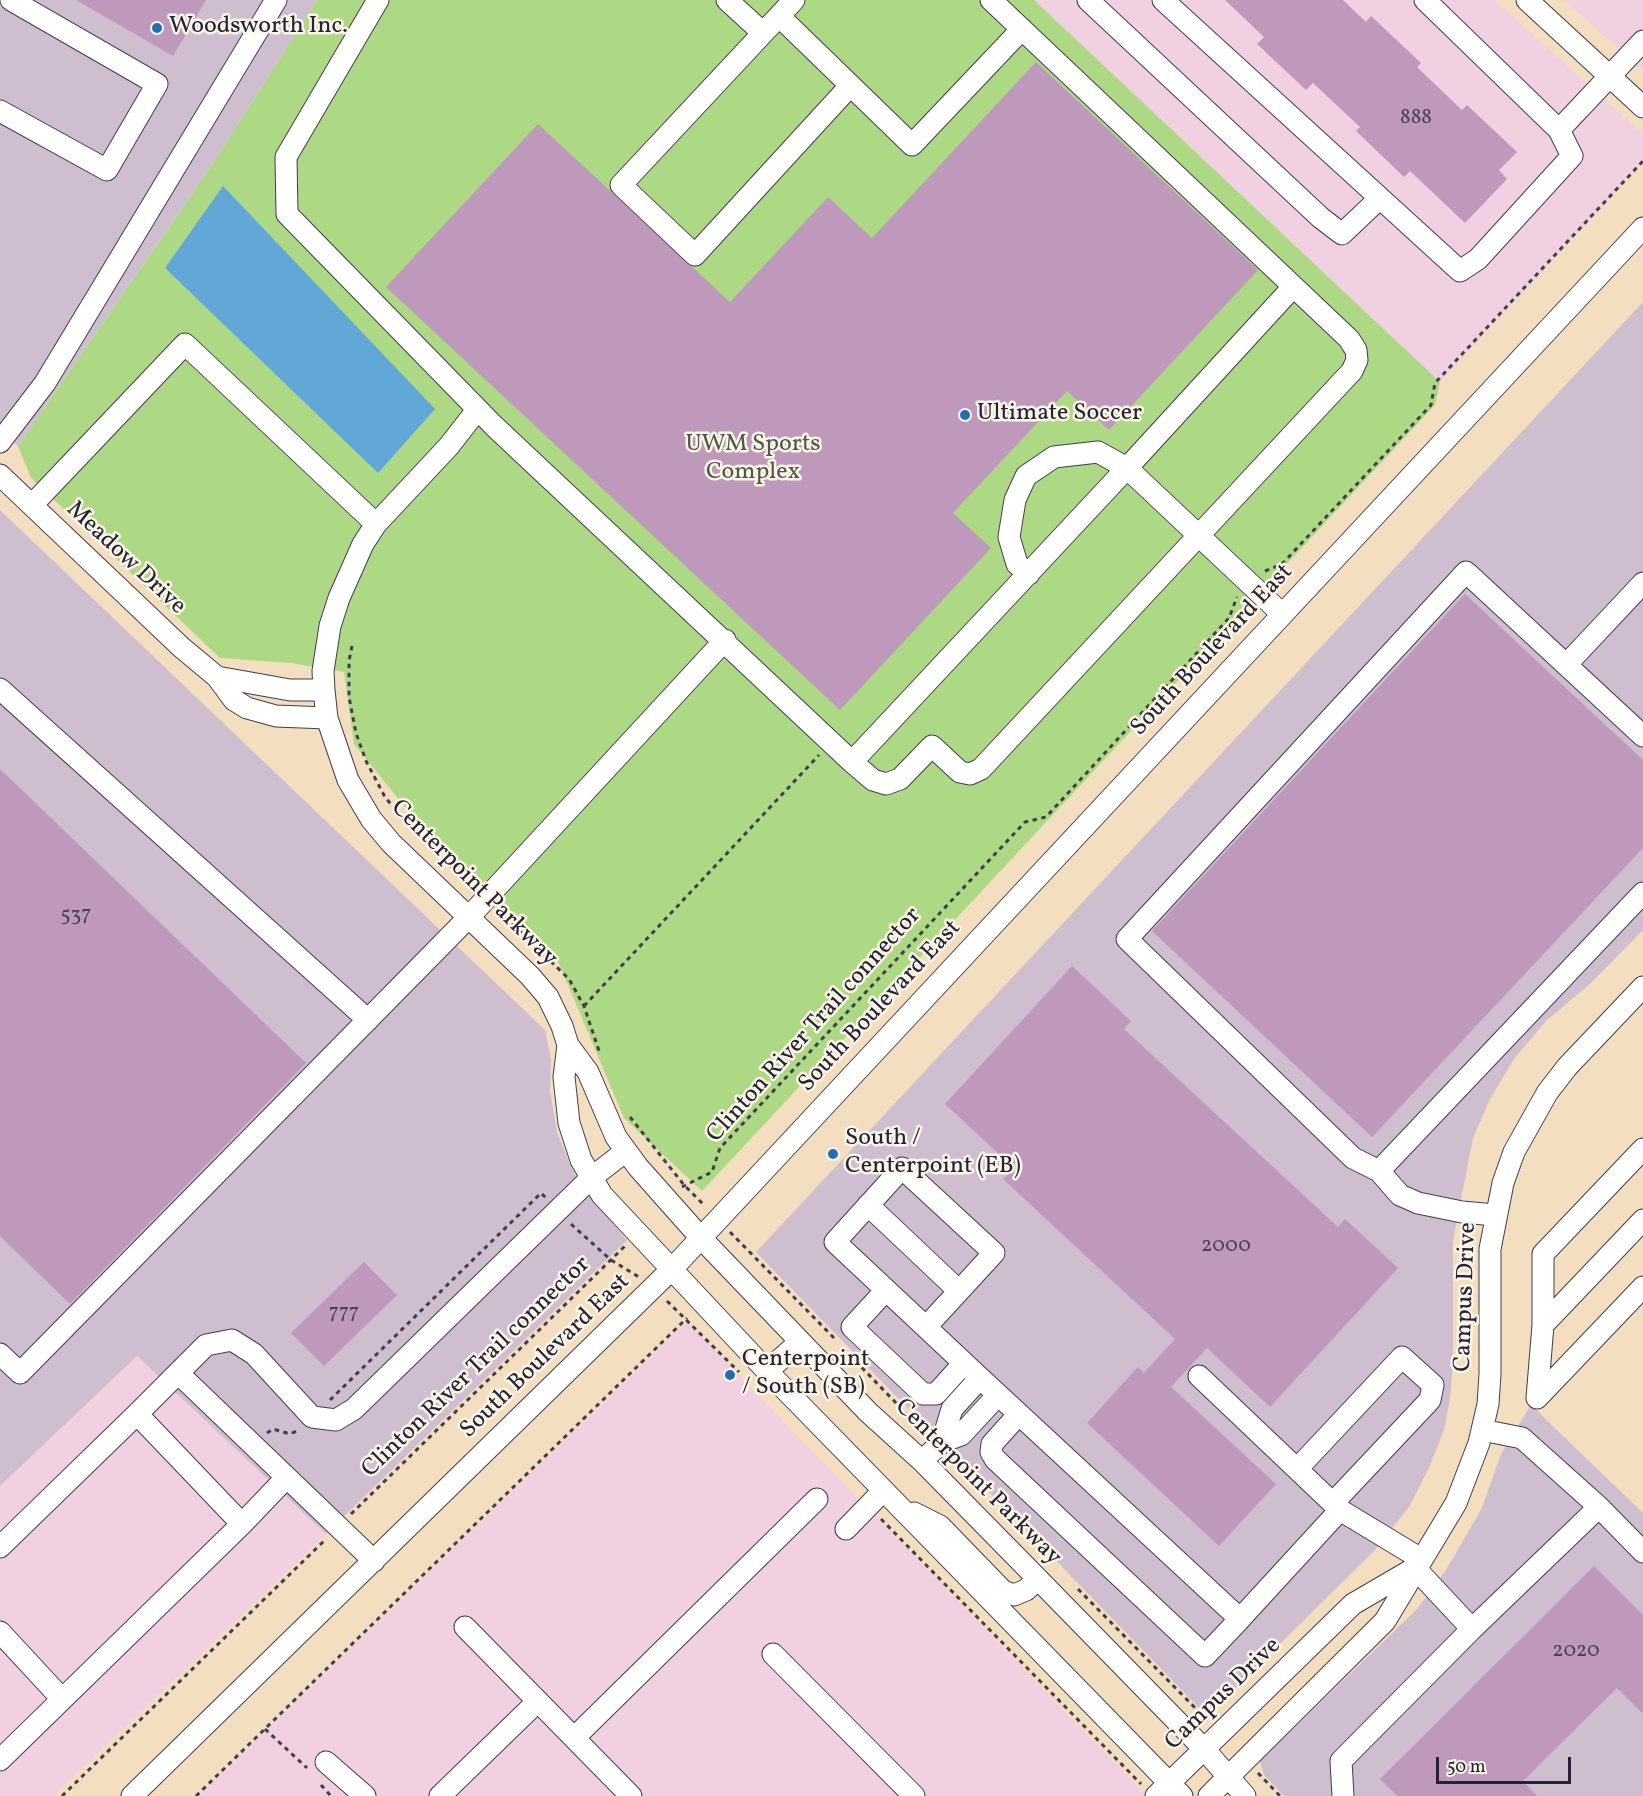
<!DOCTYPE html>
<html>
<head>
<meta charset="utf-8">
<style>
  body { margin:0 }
  #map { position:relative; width:1643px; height:1796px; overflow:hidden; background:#f3dfc0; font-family:Vollkorn,serif }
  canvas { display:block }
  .scale { position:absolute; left:1436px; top:1757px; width:135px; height:27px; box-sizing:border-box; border:3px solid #22223b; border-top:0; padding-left:8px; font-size:18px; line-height:21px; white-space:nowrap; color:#22223b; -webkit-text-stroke:4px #fcf5e5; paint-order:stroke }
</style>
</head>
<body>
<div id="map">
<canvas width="1643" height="1796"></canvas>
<div class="scale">50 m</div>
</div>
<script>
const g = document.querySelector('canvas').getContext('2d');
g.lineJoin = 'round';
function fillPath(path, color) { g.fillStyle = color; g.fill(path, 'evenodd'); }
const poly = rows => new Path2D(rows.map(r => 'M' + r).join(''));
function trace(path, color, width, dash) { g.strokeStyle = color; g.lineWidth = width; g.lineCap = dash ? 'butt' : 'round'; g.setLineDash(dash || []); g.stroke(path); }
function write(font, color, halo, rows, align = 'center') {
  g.font = font + ' Vollkorn,serif'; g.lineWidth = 5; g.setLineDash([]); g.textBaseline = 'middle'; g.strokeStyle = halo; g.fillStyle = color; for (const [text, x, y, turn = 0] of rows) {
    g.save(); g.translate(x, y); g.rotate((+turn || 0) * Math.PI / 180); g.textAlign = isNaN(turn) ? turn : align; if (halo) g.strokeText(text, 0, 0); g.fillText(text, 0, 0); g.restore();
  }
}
const built = poly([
  [1034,0,1495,0,1643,134,1643,162,1440,382],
  [1564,0,1643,0,1643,71],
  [687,1322,1147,1796,199,1796],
  [137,1356,326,1534,53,1796,0,1796,0,1486]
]);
const industrial = poly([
  [0,0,317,0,210,168,18,446,0,429],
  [1643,302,1643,930,1591,983,1546,1021,1514,1059,1490,1099,1473,1138,1453,1241,1453,1361,1450,1399,1444,1430,1429,1468,1409,1507,1374,1551,1207,1716,756,1252],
  [0,510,545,1030,551,1059,550,1091,557,1132,571,1167,585,1191,627,1240,326,1534,137,1356,0,1486],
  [1531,1405,1643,1513,1643,1796,1284,1796,1264,1775,1260,1761,1418,1608,1446,1570,1482,1508,1501,1454]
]);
const green = poly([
  [317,0,1034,0,1440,382,1435,405,702,1191,624,1118,555,954,413,817,354,744,344,672,291,663,220,658,31,478,18,446,210,168]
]);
const water = poly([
  [223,186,435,409,378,473,165,268]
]);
const building = poly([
  [76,0,206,0,173,56],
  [1225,0,1343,0,1366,22,1371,16,1421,63,1417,67,1462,110,1467,105,1517,152,1499,170,1507,179,1465,223,1410,171,1404,177,1356,131,1360,127,1313,83,1306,90,1257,44,1264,37],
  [1036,62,1258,270,1109,430,1067,391,953,513,991,548,840,710,386,287,538,124,730,302,828,197,872,238],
  [1465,594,1643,760,1643,848,1372,1137,1152,931],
  [0,769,306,1063,70,1304,0,1236],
  [1072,966,1131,1021,1124,1029,1338,1227,1345,1219,1398,1268,1270,1407,1207,1348,1171,1387,1276,1484,1219,1546,1087,1423,1138,1367,1144,1373,1175,1339,1003,1179,1014,1168,945,1104],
  [364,1262,397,1295,324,1366,291,1333],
  [1594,1566,1643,1615,1643,1714,1617,1688,1523,1781,1537,1796,1397,1796,1380,1779]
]);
const path = poly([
  [1265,571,1282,564,1431,405,1435,383,1643,161],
  [352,646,349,661,349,697,356,733,366,761,385,797,409,826,472,886],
  [499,911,569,979,584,1006,600,1054],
  [584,1006,819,755],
  [630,1117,684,1185,705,1206],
  [682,1187,712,1172,720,1148,1025,822,1046,817,1229,618,1237,597],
  [571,1224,611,1260,639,1277],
  [730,1232,837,1341],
  [667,1301,739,1372],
  [843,1348,924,1432],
  [330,1400,541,1193,546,1198],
  [267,1433,273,1429,290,1434,299,1430],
  [351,1514,625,1246],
  [881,1519,1141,1784],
  [1078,1589,1208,1721],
  [265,1729,307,1768],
  [1258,1773,1280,1796],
  [321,1785,331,1796],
  [62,1796,325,1540],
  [196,1796,687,1318]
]);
const minor = poly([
  [378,0,286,157,287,214,494,426,852,762,873,780,886,784,900,779,932,746,960,772,970,774,981,769,1352,371,1357,360,1356,350,1349,339,991,0],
  [727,0,763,33],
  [794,0,621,185,695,255,850,86],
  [1088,0,1321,218,1342,234,1380,198],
  [1163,0,1460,271,1478,259,1572,156,1559,130,1643,41],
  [1425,0,1559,130],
  [1527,0,1643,107],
  [779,16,912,145,1022,29],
  [0,111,107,170,157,84,11,0],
  [477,410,449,446,376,524,363,544,339,598,330,626,323,671,324,690,327,718,348,780,371,819,391,843,530,976,548,997,562,1026,568,1045,564,1077,569,1123,581,1160,602,1195,767,1371,1182,1796],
  [0,442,45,383,276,0],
  [0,475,181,647,217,677,234,700,247,708,276,716,327,718],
  [32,505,185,344,376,524],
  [1029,574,1017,564,1009,537,1015,500,1026,476,1054,457,1098,452,1127,468,1293,287],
  [1566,665,1643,583],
  [217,677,290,690,324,690],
  [0,689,368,1020],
  [852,762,1127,468,1282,614],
  [568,1045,588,1072,616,1137,638,1167,701,1238,868,1412,922,1461,1038,1579,1204,1749,1245,1796],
  [1379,1171,1353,1158,1127,939,1466,572,1643,736],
  [868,1205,959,1291],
  [1495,1215,1462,1212,1418,1203,1400,1195,1379,1171,1643,893],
  [886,1290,852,1327,923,1394,936,1394,964,1363],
  [1543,1325,1643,1220],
  [926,1327,994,1253,902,1168,835,1242,980,1378,1240,1619,1340,1510,1421,1559],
  [0,1354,20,1373,469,917,725,640],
  [767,1371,800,1342],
  [178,1373,374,1561],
  [1199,1376,1340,1510],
  [1537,1398,1543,1325,1543,1254,1643,1149],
  [1537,1398,1643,1287],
  [137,1414,206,1345,232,1340,254,1354,312,1417,336,1420,354,1409,591,1178,626,1151],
  [1019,1414,992,1444,991,1452,995,1459,1205,1656,1240,1619],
  [1482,1430,1522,1438,1599,1507,1643,1552],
  [942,1442,952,1409,980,1378],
  [922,1461,942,1442,961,1435,998,1395],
  [1297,1469,1402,1357,1433,1385,1430,1400,1333,1503],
  [914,1513,940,1526,1003,1591,1014,1595,1026,1590,1038,1579],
  [242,1524,286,1478],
  [846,1529,883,1491],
  [0,1547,137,1414,242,1524,0,1760],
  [1415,1568,1472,1629],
  [465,1627,631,1796],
  [0,1632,62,1699],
  [773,1654,914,1796],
  [574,1738,817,1499],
  [326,1762,365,1796],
  [132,1796,671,1270,1643,228],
  [440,1796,538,1701],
  [1156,1796,1353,1604,1413,1569],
  [1209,1796,1385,1621,1456,1503,1479,1443,1488,1404,1490,1374,1490,1249,1503,1183,1514,1152,1547,1093,1567,1067,1643,987],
  [1343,1796,1341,1761,1472,1629,1599,1507]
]);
const markers = [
  [157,28,6,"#1f6fb2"],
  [965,415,6,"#1f6fb2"],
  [833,1154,6,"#1f6fb2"],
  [730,1375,6,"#1f6fb2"]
];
const numberNames = [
  ["888",1416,119],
  ["537",76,916],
  ["2000",1226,1247],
  ["777",344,1314],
  ["2020",1576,1652]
];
const poiNames = [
  ["Woodsworth Inc.",169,28],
  ["Ultimate Soccer",977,415],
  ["South /",845,1140],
  ["Centerpoint (EB)",845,1168],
  ["Centerpoint",742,1361],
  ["/ South (SB)",742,1389]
];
const parkNames = [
  ["UWM Sports",753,446],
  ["Complex",753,474]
];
const streetNames = [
  ["Meadow Drive",125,559,43],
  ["South Boulevard East",1213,651,-47],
  ["Centerpoint Parkway",473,884,45],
  ["South Boulevard East",881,1007,-47],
  ["Clinton River Trail connector",815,1026,-48],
  ["Campus Drive",1467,1297,-88],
  ["South Boulevard East",546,1357,-44],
  ["Clinton River Trail connector",477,1368,-44],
  ["Centerpoint Parkway",977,1483,45],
  ["Campus Drive",1224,1695,-44]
];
fillPath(built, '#f1d0e2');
fillPath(industrial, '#cebed0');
fillPath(green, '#add884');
fillPath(water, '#61a8d8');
fillPath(building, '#bf99bc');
trace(minor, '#413e4f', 23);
trace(path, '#413e4f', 3, [4.5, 4.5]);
trace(minor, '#fff', 21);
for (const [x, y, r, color] of markers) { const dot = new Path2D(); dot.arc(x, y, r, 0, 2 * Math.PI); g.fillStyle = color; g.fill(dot); trace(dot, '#fcf5e5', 2); }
write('21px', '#49405b', null, numberNames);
write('24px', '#22223b', '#fcf5e5', poiNames, 'left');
write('24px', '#4c5951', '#fcf5e5', parkNames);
write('24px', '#22223b', '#fcf5e5', streetNames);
</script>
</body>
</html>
